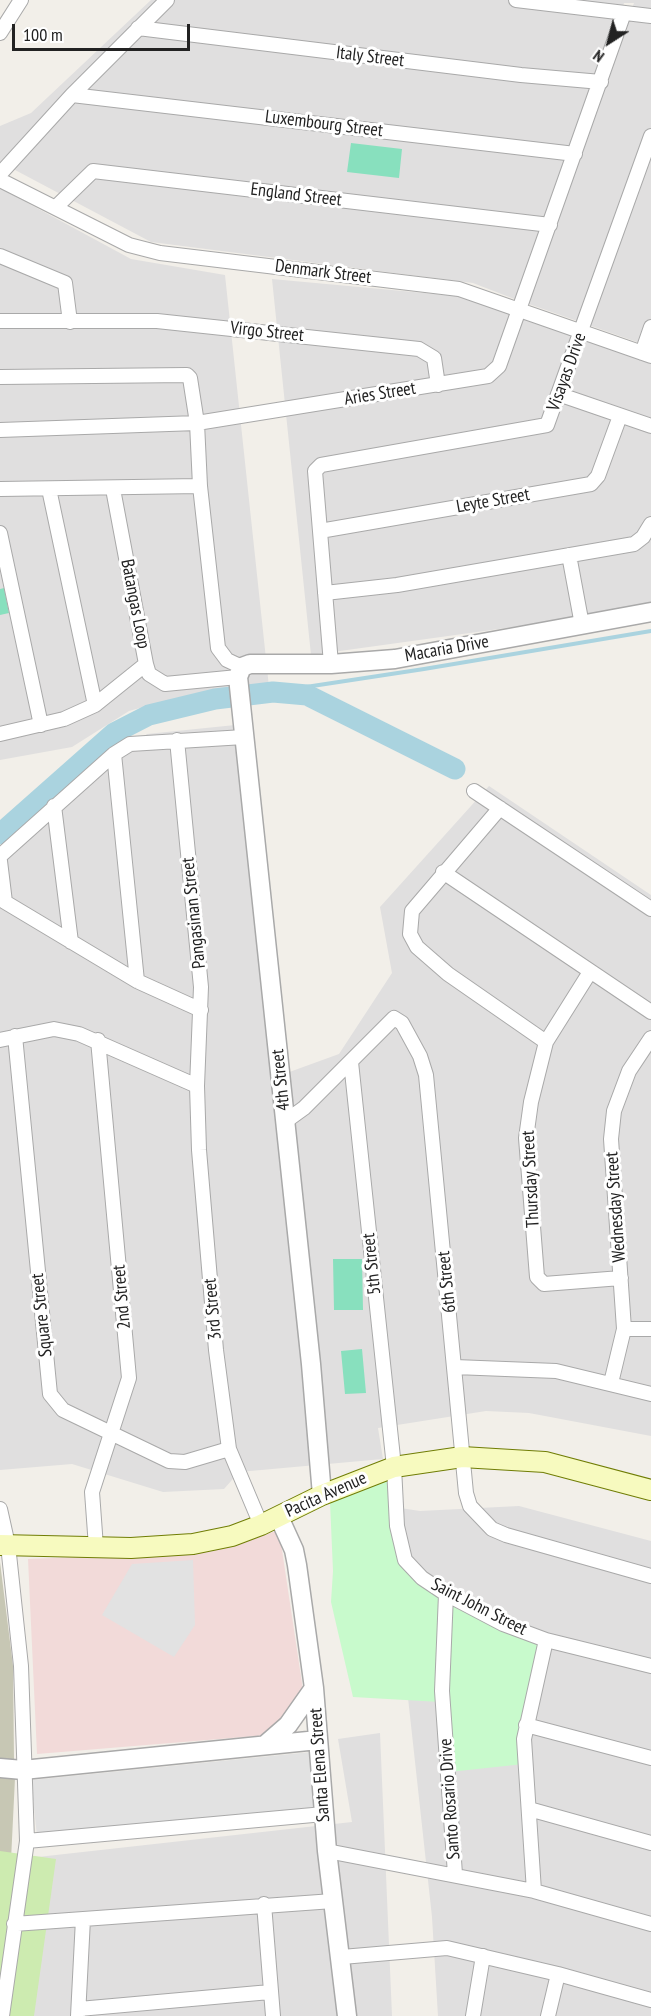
<!DOCTYPE html>
<html>
<head>
<meta charset="utf-8">
<style>
  body { margin:0 }
  #map { position:relative; width:651px; height:2016px; overflow:hidden; background:#f2efe9; font-family:"PT Sans Narrow",sans-serif }
  canvas { display:block }
  .north { position:absolute; left:579px; top:12px; width:60px; height:60px; -webkit-text-stroke:4px #fff; paint-order:stroke; rotate:216deg; font-size:16px; font-weight:700; line-height:24px; text-align:center; color:#222 }
  .north::after { content:''; display:block; margin:auto; width:21px; height:27px; background:#222; clip-path:polygon(50% 0,100% 100%,50% 72%,0 100%) }
  .scale { position:absolute; left:12px; top:24px; width:178px; height:27px; box-sizing:border-box; border:3px solid #222; border-top:0; padding-left:8px; font-size:18px; line-height:21px; white-space:nowrap; color:#222; -webkit-text-stroke:4px #fff; paint-order:stroke }
</style>
</head>
<body>
<div id="map">
<canvas width="651" height="2016"></canvas>
<div class="north">N</div>
<div class="scale">100 m</div>
</div>
<script>
const g = document.querySelector('canvas').getContext('2d');
g.lineJoin = 'round';
function fillPath(path, color) { g.fillStyle = color; g.fill(path, 'evenodd'); }
const poly = rows => new Path2D(rows.map(r => 'M' + r).join(''));
function trace(path, color, width, dash) { g.strokeStyle = color; g.lineWidth = width; g.lineCap = dash ? 'butt' : 'round'; g.setLineDash(dash || []); g.stroke(path); }
function write(font, color, halo, rows, align = 'center') {
  g.font = font + ' "PT Sans Narrow",sans-serif'; g.lineWidth = 6; g.setLineDash([]); g.textBaseline = 'middle'; g.strokeStyle = halo; g.fillStyle = color; for (const [text, x, y, turn = 0] of rows) {
    g.save(); g.translate(x, y); g.rotate((+turn || 0) * Math.PI / 180); g.textAlign = isNaN(turn) ? turn : align; if (halo) g.strokeText(text, 0, 0); g.fillText(text, 0, 0); g.restore();
  }
}
const residential = poly([
  [151,0,651,0,651,347,526,303,634,3,624,3,517,300,473,283,151,242,0,162,0,126,31,113],
  [0,188,131,259,225,275,269,687,165,701,129,711,72,747,0,760],
  [272,279,457,296,651,363,651,604,643,609,311,655],
  [245,724,284,1074,339,1054,392,973,380,907,489,786,651,895,651,1436,529,1413,486,1411,378,1428,383,1459,239,1472,224,1489,163,1492,72,1464,0,1470,0,849,147,734],
  [387,1506,420,1511,519,1506,651,1541,651,2016,438,2016,432,1917],
  [380,1733,392,2016,0,2016,11,1860,352,1822,338,1739]
]);
const commercial = poly([
  [279,1530,303,1690,268,1735,37,1754,28,1559,209,1552]
]);
const construction = poly([
  [0,1562,13,1666,14,1760,0,1758],
  [0,1777,15,1778,11,1860,0,1942]
]);
const grass = poly([
  [0,1851,56,1859,34,2016,0,2016]
]);
const park = poly([
  [394,1469,404,1561,446,1594,440,1702,353,1697,331,1602,333,1571,330,1502],
  [447,1597,541,1644,524,1764,449,1772]
]);
const pitch = poly([
  [351,143,402,149,399,178,347,172],
  [4,588,9,613,0,615,0,589],
  [333,1259,362,1259,363,1310,334,1310],
  [362,1349,366,1393,345,1394,341,1351]
]);
const parking = poly([
  [193,1560,195,1625,174,1657,102,1615,132,1564],
  [311,1752,315,1816,37,1836,31,1780]
]);
const stream = poly([
  [273,692,424,669,651,631]
]);
const river = poly([
  [0,834,114,733,149,715,215,699,273,692,307,695,455,769]
]);
const minor = poly([
  [516,0,651,16],
  [138,28,521,75,601,82],
  [0,33,21,0],
  [72,95,575,154],
  [0,174,72,95,167,0],
  [0,180,129,245,160,253,459,289,651,356],
  [56,207,93,171,550,225],
  [0,256,65,283,70,322],
  [0,321,157,321,419,349,434,358,438,385],
  [642,353,651,327],
  [0,377,187,375,190,378,197,423,200,486,218,648,227,660,242,667],
  [558,394,651,426],
  [0,430,197,423,488,376,499,366,624,13],
  [0,489,200,486],
  [49,489,95,705],
  [320,531,591,484,598,476,620,416],
  [0,533,41,725],
  [569,555,582,625],
  [325,593,397,585,634,544,643,537,651,524],
  [146,664,149,674,165,684,238,677],
  [331,664,315,471,321,465,547,425,651,136],
  [0,734,64,719,95,705,146,664,113,489],
  [177,740,201,987,197,1086,199,1150,216,1350,229,1449,261,1525],
  [114,754,137,981],
  [474,791,651,909],
  [54,806,71,942],
  [500,808,412,911,410,934,417,947,448,974,546,1042],
  [0,856,114,754,130,744,244,737],
  [0,861,5,902,137,981,201,1010],
  [443,872,651,1012],
  [590,972,546,1042,531,1102,526,1138,537,1277,544,1284,621,1278],
  [15,1036,50,1394,63,1410,169,1461,185,1462,229,1449],
  [0,1040,54,1029,79,1034,197,1086],
  [351,1062,394,1467,397,1526,405,1560,422,1578,446,1594,503,1624,546,1640,651,1666],
  [286,1121,304,1108,394,1018,402,1023,420,1056,426,1075,466,1493,470,1506,492,1529,506,1535,651,1576],
  [624,1329,651,1329],
  [455,1367,556,1371,651,1394],
  [611,1383,624,1329,611,1139,614,1111,629,1071,651,1038],
  [0,1509,8,1545,21,1666,27,1841,2,2016],
  [96,1547,92,1492,129,1378,98,1040],
  [446,1594,442,1691,455,1874],
  [526,1725,651,1758],
  [529,1809,651,1843],
  [27,1841,324,1814],
  [327,1851,534,1891,651,1924],
  [534,1891,524,1739,546,1640],
  [264,1904,273,2016],
  [14,1924,333,1901],
  [342,1957,447,1948,558,1974,651,2000],
  [79,2009,270,1992],
  [78,2016,83,1919],
  [473,2016,483,1956],
  [548,2016,558,1974]
]);
const tertiary = poly([
  [322,1495,311,1364,238,677,242,667,250,664,331,664,395,659,651,612],
  [279,1517,294,1550,297,1565,314,1688,327,1851,347,2016],
  [265,1745,288,1725,314,1688],
  [0,1768,23,1770,318,1740]
]);
const secondary = poly([
  [0,1545,131,1548,193,1544,232,1536,261,1525,322,1495,394,1467,462,1457,545,1462,651,1490]
]);
const streetNames = [
  ["Italy Street",370,57,7],
  ["Luxembourg Street",324,124,7],
  ["England Street",296,195,7],
  ["Denmark Street",323,272,7],
  ["Virgo Street",267,332,6],
  ["Visayas Drive",567,372,-70],
  ["Aries Street",380,394,-9],
  ["Leyte Street",493,501,-10],
  ["Batangas Loop",135,604,79],
  ["Macaria Drive",447,649,-10],
  ["Pangasinan Street",194,913,-96],
  ["4th Street",281,1080,-96],
  ["Thursday Street",531,1179,-93],
  ["Wednesday Street",616,1207,-94],
  ["5th Street",372,1264,-96],
  ["6th Street",447,1282,-96],
  ["2nd Street",122,1297,-95],
  ["3rd Street",213,1309,-95],
  ["Square Street",42,1315,-96],
  ["Pacita Avenue",326,1495,-24],
  ["Saint John Street",479,1607,27],
  ["Santa Elena Street",320,1765,-94],
  ["Santo Rosario Drive",450,1799,-94]
];
fillPath(residential, '#e0dfdf');
fillPath(commercial, '#f2dad9');
fillPath(construction, '#c7c7b4');
fillPath(grass, '#cdebb0');
fillPath(park, '#c8facc');
fillPath(pitch, '#88e0be');
fillPath(parking, '#e2e2e2');
trace(stream, '#aad3df', 4);
trace(river, '#aad3df', 21);
trace(minor, '#a9a9a9', 16);
trace(tertiary, '#a9a9a9', 21);
trace(secondary, '#707d05', 22);
trace(minor, '#fff', 14);
trace(tertiary, '#fff', 18);
trace(secondary, '#f7fabf', 20);
write('18px', '#222', '#fff', streetNames);
</script>
</body>
</html>
